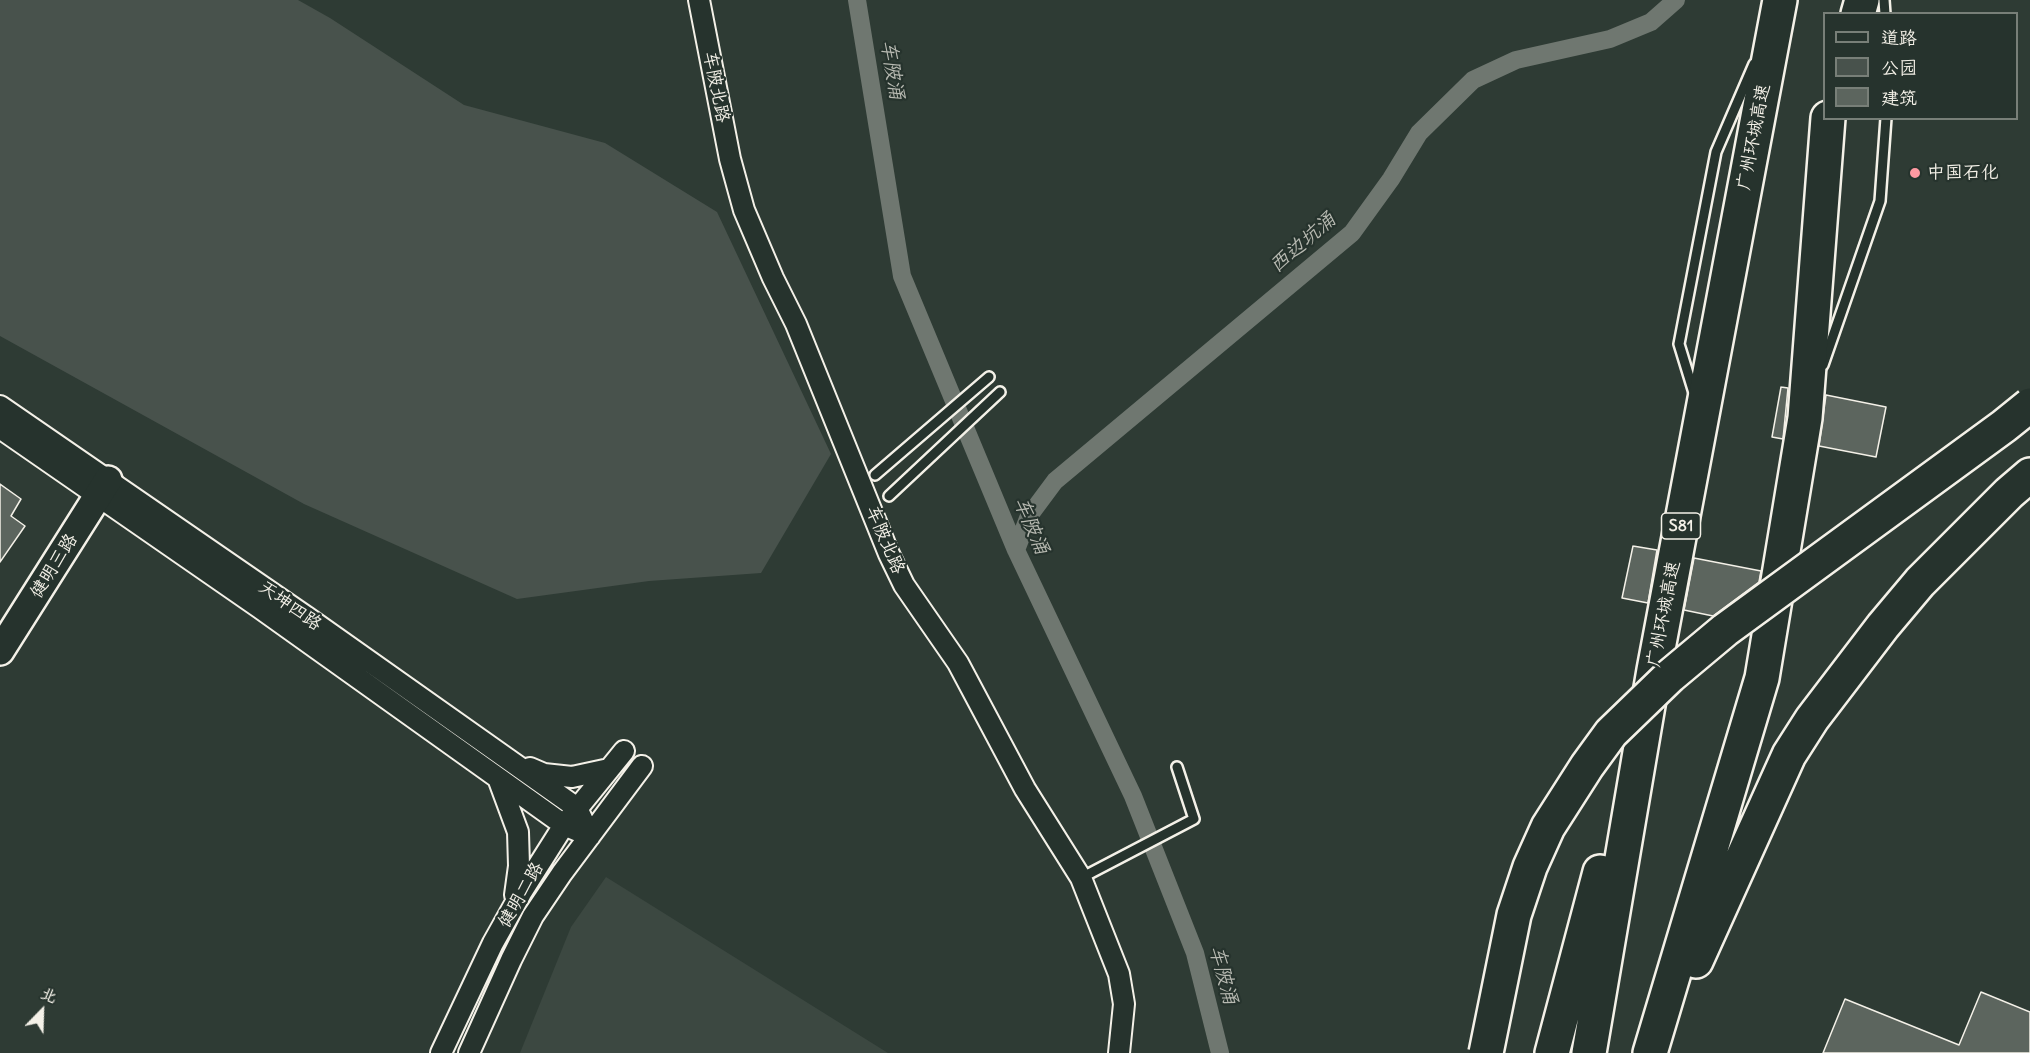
<!DOCTYPE html>
<html>
<head>
<meta charset="utf-8">
<style>
  body { margin:0 }
  #map { position:relative; width:2030px; height:1053px; overflow:hidden; background:#2e3b34; font-family:Delius,"LXGW WenKai TC",sans-serif }
  canvas { display:block }
  .legend { position:absolute; left:1823px; top:12px; width:195px; height:108px; box-sizing:border-box; background:#26332d; border:2px solid #787f78; margin:0; padding:8px 10px; list-style:none; font-size:18px; color:#f4f1e8 }
  .legend li { display:flex; align-items:center; gap:12px; height:30px }
  .legend b { width:30px; border:2px solid #787f78 }
  .north { position:absolute; left:12px; top:981px; width:60px; height:60px; -webkit-text-stroke:4px #26332d; paint-order:stroke; rotate:23deg; font-size:16px; font-weight:700; line-height:24px; text-align:center; color:#f4f1e8 }
  .north::after { content:''; display:block; margin:auto; width:21px; height:27px; background:#f4f1e8; clip-path:polygon(50% 0,100% 100%,50% 72%,0 100%) }
</style>
</head>
<body>
<div id="map">
<canvas width="2030" height="1053"></canvas>
<ul class="legend">
<li><b style="height:8px;background:#26332d"></b>道路</li>
<li><b style="height:16px;background:#48524c"></b>公园</li>
<li><b style="height:16px;background:#5c655e"></b>建筑</li>
</ul>
<div class="north">北</div>
</div>
<script>
const g = document.querySelector('canvas').getContext('2d');
g.lineJoin = 'round';
function fillPath(path, color) { g.fillStyle = color; g.fill(path, 'evenodd'); }
const poly = rows => new Path2D(rows.map(r => 'M' + r).join(''));
function trace(path, color, width, dash) { g.strokeStyle = color; g.lineWidth = width; g.lineCap = dash ? 'butt' : 'round'; g.setLineDash(dash || []); g.stroke(path); }
function write(font, color, halo, rows, align = 'center') {
  g.font = font + ' Delius,"LXGW WenKai TC",sans-serif'; g.lineWidth = 4.5; g.setLineDash([]); g.textBaseline = 'middle'; g.strokeStyle = halo; g.fillStyle = color; for (const [text, x, y, turn = 0] of rows) {
    g.save(); g.translate(x, y); g.rotate((+turn || 0) * Math.PI / 180); g.textAlign = isNaN(turn) ? turn : align; if (halo) g.strokeText(text, 0, 0); g.fillText(text, 0, 0); g.restore();
  }
}
const built = poly([
  [606,877,888,1053,520,1053,571,927]
]);
const green = poly([
  [0,0,298,0,330,18,464,105,605,143,717,212,831,454,761,573,649,581,517,599,304,504,0,336]
]);
const canal = poly([
  [857,0,902,276,1016,550,1133,796,1195,953,1220,1053],
  [1016,550,1029,516,1055,481,1352,233,1391,179,1419,133,1473,80,1516,60,1610,39,1651,22,1676,0]
]);
const building = poly([
  [1781,387,1788,388,1783,439,1772,437,1781,387],
  [1826,395,1886,407,1876,457,1819,446,1826,395],
  [0,484,21,499,11,516,25,526,0,562,0,484],
  [1633,546,1657,550,1648,603,1622,598,1633,546],
  [1694,558,1761,571,1759,582,1713,616,1684,610,1694,558],
  [1981,992,2030,1012,2030,1053,1823,1053,1845,999,1959,1045,1981,992]
]);
const lane = poly([
  [1884,0,1885,14],
  [1823,365,1880,201,1886,118],
  [1694,393,1679,344,1716,152,1754,64],
  [875,475,989,377],
  [889,496,1000,392],
  [1081,878,1194,819,1177,767]
]);
const street = poly([
  [699,0,730,159,744,210,773,278,796,324,889,554,904,585,958,663,1025,789,1081,878,1119,974,1124,1004,1119,1053],
  [0,406,308,618,577,808,590,836,564,825,260,608,0,428],
  [530,768,544,774,572,777,609,769],
  [498,778,518,832,519,866,515,895],
  [441,1053,493,943,521,893,564,825,624,751],
  [469,1053,511,960,533,916,562,873,642,766]
]);
const secondary = poly([
  [0,651,108,480]
]);
const highway = poly([
  [1858,14,1862,0],
  [1696,961,1789,755,1812,719,1883,626,1920,582,2009,493,2030,475],
  [1552,1053,1600,872],
  [1589,1053,1654,670,1780,0],
  [1650,1053,1762,678,1805,418,1828,118]
]);
const highwayBridge = poly([
  [1486,1053,1514,915,1530,867,1548,827,1587,766,1611,733,1670,676,1725,630,2004,426,2030,405]
]);
const markers = [
  [1915,173,6,"#ff9aa2"]
];
const shields = [
  [1681,526,39]
];
const shieldNames = [
  ["S81",1681,526]
];
const streetNames = [
  ["车陂北路",716,87,79],
  ["广州环城高速",1754,137,-79],
  ["车陂北路",885,540,67],
  ["健明三路",54,566,-58],
  ["天坤四路",290,606,35],
  ["广州环城高速",1664,614,-79],
  ["健明二路",521,895,-60]
];
const poiNames = [
  ["中国石化",1927,173]
];
const waterNames = [
  ["车陂涌",892,70,81],
  ["西边坑涌",1303,243,-41],
  ["车陂涌",1031,526,67],
  ["车陂涌",1223,975,75]
];
fillPath(built, '#3c4841');
fillPath(green, '#48524c');
trace(canal, '#6f7770', 18);
fillPath(building, '#5c655e');
trace(building, '#f4f1e8', 1.5);
trace(lane, '#f4f1e8', 14);
trace(street, '#f4f1e8', 24);
trace(secondary, '#f4f1e8', 32);
trace(highway, '#f4f1e8', 38);
trace(lane, '#26332d', 9);
trace(street, '#26332d', 20);
trace(secondary, '#26332d', 27);
trace(highway, '#26332d', 33);
trace(highwayBridge, '#f4f1e8', 38, []);
trace(highwayBridge, '#26332d', 33);
for (const [x, y, r, color] of markers) { const dot = new Path2D(); dot.arc(x, y, r, 0, 2 * Math.PI); g.fillStyle = color; g.fill(dot); trace(dot, '#26332d', 2); }
for (const [x, y, w] of shields) { const box = new Path2D(); box.roundRect(x - w / 2, y - 13, w, 26, 4.5); g.fillStyle = '#26332d'; g.fill(box); trace(box, '#f4f1e8', 1.5); }
write('bold 16px', '#f4f1e8', null, shieldNames);
write('18px', '#f4f1e8', '#26332d', streetNames);
write('18px', '#f4f1e8', '#26332d', poiNames, 'left');
write('italic 20px', '#b8bab2', '#26332d', waterNames);
</script>
</body>
</html>
